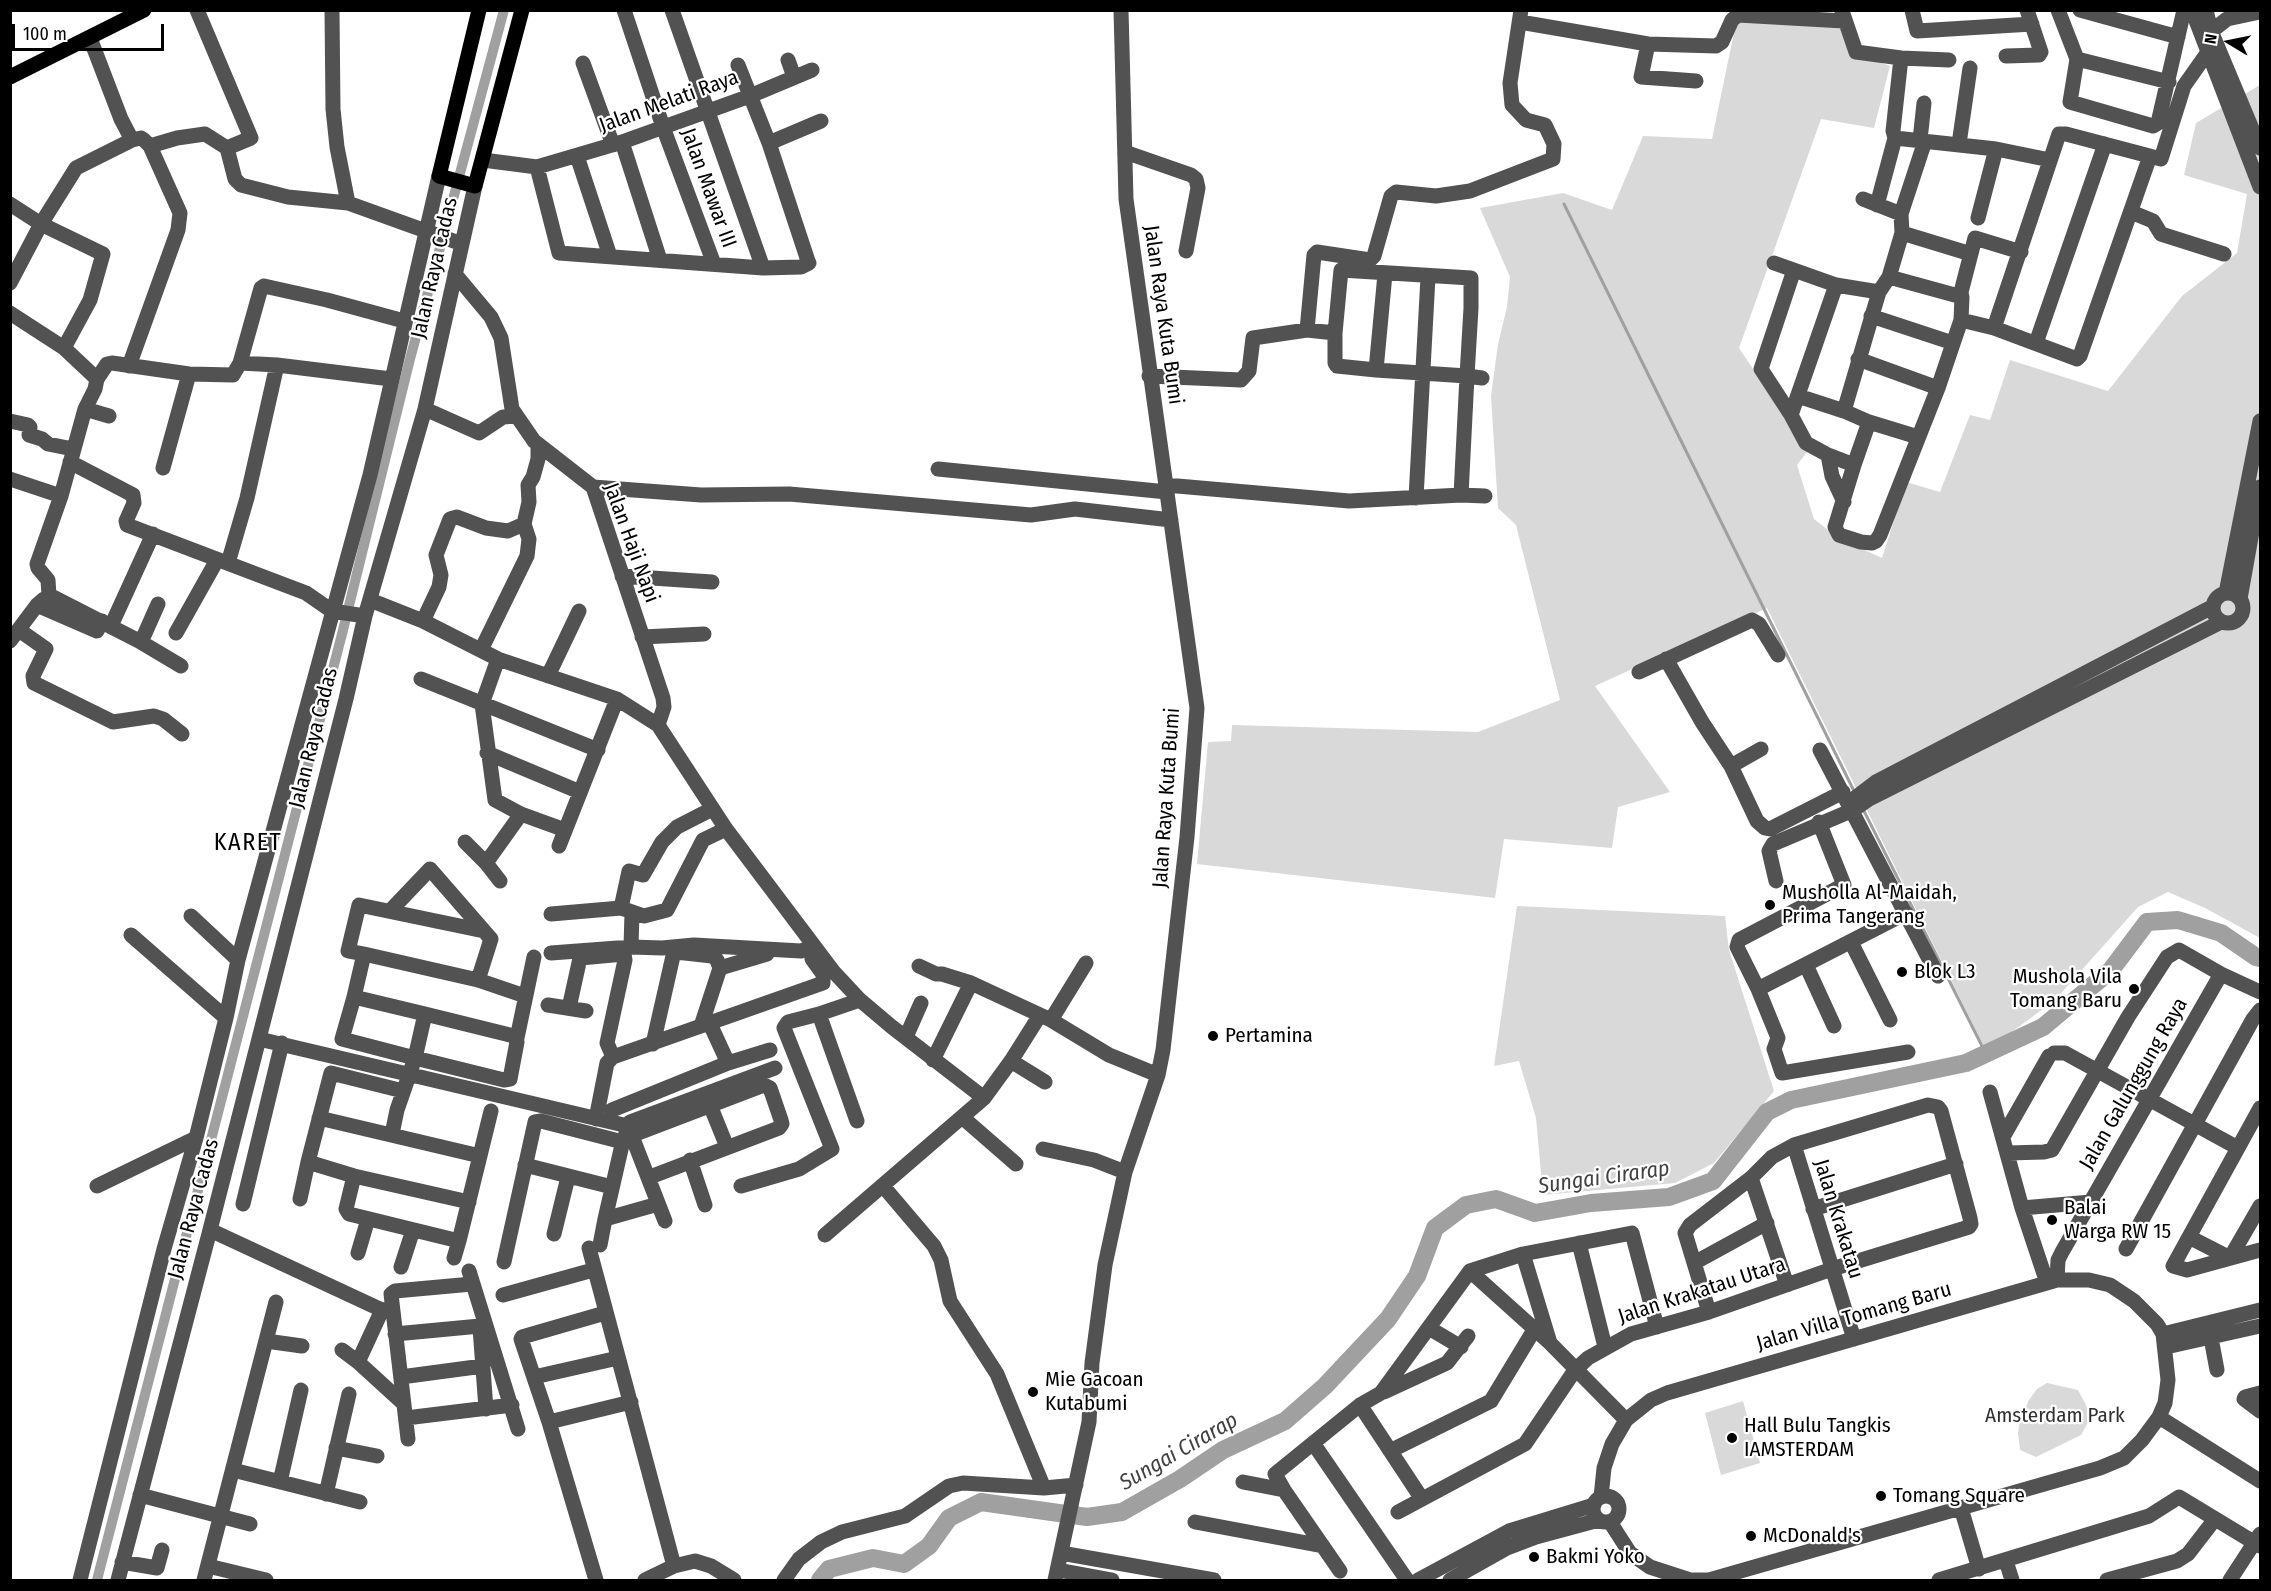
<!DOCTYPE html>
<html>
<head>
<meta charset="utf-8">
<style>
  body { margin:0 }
  #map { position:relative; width:2271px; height:1591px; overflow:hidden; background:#fff; font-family:"Fira Sans Condensed",sans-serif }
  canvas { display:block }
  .frame { position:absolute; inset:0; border:12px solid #000; pointer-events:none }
  .north { position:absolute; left:2199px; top:12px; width:60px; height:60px; -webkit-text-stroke:4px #fff; paint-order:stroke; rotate:280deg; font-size:16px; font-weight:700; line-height:24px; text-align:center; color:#000 }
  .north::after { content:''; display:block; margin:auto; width:21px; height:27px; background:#000; clip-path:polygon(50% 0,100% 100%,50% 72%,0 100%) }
  .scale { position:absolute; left:12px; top:24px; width:152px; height:27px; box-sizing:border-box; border:3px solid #000; border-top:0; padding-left:8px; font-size:18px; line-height:21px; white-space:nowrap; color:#000; -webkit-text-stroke:4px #fff; paint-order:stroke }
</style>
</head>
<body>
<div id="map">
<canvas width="2271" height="1591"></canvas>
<div class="frame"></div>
<div class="north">N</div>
<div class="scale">100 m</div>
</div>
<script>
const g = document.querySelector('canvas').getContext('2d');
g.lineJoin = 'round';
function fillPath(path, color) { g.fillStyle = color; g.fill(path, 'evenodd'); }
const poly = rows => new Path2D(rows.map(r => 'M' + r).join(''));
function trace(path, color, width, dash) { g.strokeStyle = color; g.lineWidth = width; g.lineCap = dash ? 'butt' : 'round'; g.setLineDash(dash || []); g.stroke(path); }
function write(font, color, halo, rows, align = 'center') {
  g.font = font + ' "Fira Sans Condensed",sans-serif'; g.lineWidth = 4.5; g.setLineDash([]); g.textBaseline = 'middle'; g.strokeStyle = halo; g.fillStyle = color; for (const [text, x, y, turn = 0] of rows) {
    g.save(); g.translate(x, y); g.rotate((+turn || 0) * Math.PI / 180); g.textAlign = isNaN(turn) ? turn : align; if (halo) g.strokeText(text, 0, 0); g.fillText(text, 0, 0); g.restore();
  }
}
const green = poly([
  [1737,18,1847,24,1852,52,1890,66,1874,128,1821,119,1739,348,1808,451,1797,465,1814,519,1838,538,1882,558,1906,482,1940,492,1970,415,1990,420,2010,360,2108,391,2182,296,2237,253,2247,194,2184,175,2196,123,2260,85,2260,938,2205,908,2168,892,2138,907,2055,1000,1986,1051,1767,608,1595,686,1670,792,1618,807,1612,848,1504,839,1495,898,1197,864,1208,742,1231,741,1232,725,1478,732,1560,700,1516,525,1498,508,1491,396,1498,344,1507,307,1510,277,1480,208,1563,193,1612,210,1643,136,1712,139],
  [1517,906,1725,916,1729,950,1774,1091,1714,1163,1675,1183,1543,1195,1536,1118,1519,1061,1494,1066],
  [2047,1383,2078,1390,2086,1405,2090,1419,2081,1435,2036,1457,2020,1450,2018,1433,2020,1421,2029,1400,2037,1389],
  [1743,1401,1760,1463,1721,1475,1705,1413]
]);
const stream = poly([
  [1564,204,1854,791],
  [1863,809,1986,1054]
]);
const canal = poly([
  [97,1580,342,634,410,359,504,10]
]);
const river = poly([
  [820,1580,829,1569,873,1558,904,1564,929,1546,949,1518,981,1502,1087,1517,1122,1512,1180,1479,1223,1450,1285,1421,1325,1386,1388,1319,1417,1276,1435,1228,1466,1205,1496,1199,1535,1213,1591,1203,1669,1197,1713,1181,1767,1112,1791,1100,1966,1063,2043,1027,2111,970,2147,922,2178,920,2221,933,2256,957,2260,958]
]);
const minor = poly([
  [197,10,251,138,227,148,235,179,241,185,288,197,348,203,462,244],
  [332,10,333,109,337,147,348,203],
  [624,10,663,127,714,264],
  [672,10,763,268],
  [1912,10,1917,31,2032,24],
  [2058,10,2077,59,2070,102,2153,126,2158,123,2184,10],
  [2080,10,2178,37],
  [2192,10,2260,187],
  [2206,10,2211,31,2260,148],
  [1842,11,1856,52,1901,58,1893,131,1895,138,1996,149,2050,160],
  [1520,22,1648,44,1716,46,1722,42,1732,20,1738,15,1844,21],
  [2204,37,2227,19,2260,12],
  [90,38,121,119,132,140],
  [1648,44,1641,77,1696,81],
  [2006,56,2039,55,2041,52,2027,10],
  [1901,58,1949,60],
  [2077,59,2169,82],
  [788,60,794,77],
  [583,63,613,145],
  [1920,140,1924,103],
  [622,142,660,260],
  [769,143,821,121],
  [1959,144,1970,68],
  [150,146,177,138,205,134,227,148],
  [1125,152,1191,175,1196,179,1198,188,1186,251],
  [577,156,610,256],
  [483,160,537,167,622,142,750,96,812,70],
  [537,167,559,253,763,268,801,267,809,263,808,261,769,143,738,65],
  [1863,199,1901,214],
  [10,204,41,224,103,254,90,300,64,348],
  [1877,205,1895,138],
  [2131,212,2153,221,2161,234,2224,254],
  [1978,218,1996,149],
  [1902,233,1971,254],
  [1774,263,1836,285,1879,292,1889,277,1962,297,1961,320,1994,328,2077,359,2080,356,2150,156],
  [1794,270,1761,369,1791,415,1806,443,1828,455,1854,465,1835,527,1839,535,1861,542,1872,543,1876,541,1880,535,1938,388,1961,320],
  [455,274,491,317,501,338,512,409,534,441,593,487,663,698,664,707,658,725],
  [1889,277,1902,233,1901,214,1925,141],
  [10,283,41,224,76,168,132,140,141,138,144,140,150,146,180,213,178,230,129,366],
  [1879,292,1844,411,1869,422,1918,437],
  [1960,296,1975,238,2021,252],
  [10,313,64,348,97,379],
  [1871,316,1953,343],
  [1994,328,2059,134,2066,134,2161,159,2184,86,2208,52,2218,47],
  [1307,330,1314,255,1317,252,1370,260,1374,256,1391,196,1396,192,1436,196,1470,191,1553,159,1554,144,1545,125,1526,120,1512,105,1510,83,1521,10],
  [2036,343,2105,144],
  [1858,359,1938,388],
  [240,363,277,365,391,379],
  [1376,370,1385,274],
  [1149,376,1241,380,1249,371,1253,338,1307,330,1335,333],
  [1798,396,1844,411],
  [85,409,109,416],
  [425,409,479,433,503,417,516,416],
  [1791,415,1836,285],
  [10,421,28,425,30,427,29,435,42,439,48,444,73,449],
  [1828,455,1832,476,1844,502],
  [70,462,133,495,134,503,126,521,127,525,306,593,332,611,365,616],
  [1854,465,1869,422],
  [163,468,189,374],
  [938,469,1167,492],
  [10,479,61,496],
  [1166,485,1349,501,1461,495,1485,496],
  [593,487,701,495,789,494,1031,515,1075,509,1171,520],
  [1461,495,1467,376,1471,308,1471,278,1341,270,1335,333,1335,363,1337,366,1376,370,1467,376,1482,378],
  [1416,498,1428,277],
  [228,563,247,498,277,365],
  [622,576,712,582],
  '2213 608a15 15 0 1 1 30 0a15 15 0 1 1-30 0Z',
  [2226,593,2260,421],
  [49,595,48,580,38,568,37,564,61,496,85,409,95,389,97,379,107,364,112,363,189,374,233,375,240,363,261,288,264,286,327,300,404,321],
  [49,595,139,641,142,640,158,604],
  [2240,599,2260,487],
  [370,600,423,621,498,659,617,699,658,725,726,829,833,971,860,1000,892,1027,984,1098],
  [37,605,97,631,102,621],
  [423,621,439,587,441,575,436,555,450,519,457,517,486,528,508,531,524,524],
  [111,626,153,534],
  [19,630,46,649,33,676,34,683,113,722,154,716,163,719,182,734],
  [176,633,217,560],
  [642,637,704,634],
  [10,641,37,605,44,599],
  [139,641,181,666],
  [481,650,527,556,529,539,524,524,529,502,528,485,533,477,538,459,538,444],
  [498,659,482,704,495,800,521,814,565,830],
  [1666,659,1702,722,1731,766,1757,821,1765,828,1770,829,1843,792],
  [1639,672,1752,620,1759,624,1778,655],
  [548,676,579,611],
  [421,679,598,750],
  [1820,750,1938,976],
  [487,753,580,792],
  [1731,766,1761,749],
  [1851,801,1876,782,2212,607],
  [712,809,677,827,662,842,643,875,629,871,621,908,644,916,667,910,703,840,726,829],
  [1819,822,1844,885,1739,940,1737,947,1758,989,1906,913],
  [465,842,486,863,500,881],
  [559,846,617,699],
  [486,863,521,814],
  [1776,881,1769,851,1773,844,1853,810,1869,799,2221,622],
  [390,911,430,869,491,939,478,980],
  [551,914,621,908],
  [191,916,238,960],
  [131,935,226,1018],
  [1851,942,1890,1020],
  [631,947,632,913],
  [551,953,631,947,662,948,694,945,801,951,814,946],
  [364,954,348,951,359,905,484,931],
  [1806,965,1834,1026],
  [919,966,936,974,942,974,971,983,1051,1020,1109,1055,1158,1075],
  [720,968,767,954],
  [1758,989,1778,1038,1774,1049,1782,1073,1908,1052],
  [354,997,364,954,478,980,525,996],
  [548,1005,586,1011],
  [569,1008,580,958,624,954,625,960,607,1043,613,1057,607,1063,596,1119],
  [819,1014,857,1121],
  [1051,1020,1086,963],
  [710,1024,728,1063],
  [906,1037,921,1003],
  [517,1038,534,957],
  [259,1039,628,1126,665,1221],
  [653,1044,673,956,676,952,712,956,717,960,720,968,701,1026],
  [2054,1053,2065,1053,2238,1148],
  [613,1057,823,983,823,974,812,959],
  [933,1060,971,983],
  [1011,1061,1045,1082],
  [403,1091,331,1073,308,1162,354,1176,469,1202],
  [1990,1092,2022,1208,2047,1283],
  [710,1105,727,1147],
  [2260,1108,2173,1266,2187,1270,2260,1250],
  [612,1110,728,1063,770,1050],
  [962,1117,1016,1164],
  [319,1118,480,1156],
  [392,1134,397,1110,415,1058,425,1014,354,997,342,1039,415,1058,504,1080,510,1079,517,1042,514,1036,425,1014],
  [633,1135,764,1085,770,1088,781,1120,782,1124,779,1128,650,1177],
  [2003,1137,2049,1056],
  [1794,1145,1854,1339],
  [1043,1149,1094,1160,1125,1172],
  [2008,1153,2044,1152,2052,1150,2128,1017,2167,957,2179,950,2221,974,2260,992],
  [690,1160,705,1205],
  [525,1165,612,1187],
  [354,1176,346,1209,349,1214,459,1241,491,1111],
  [1751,1178,1787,1285],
  [97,1186,196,1138],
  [741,1186,799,1169,832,1149,784,1028,788,1022,819,1014,860,1000],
  [883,1186,934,1246,941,1260,950,1301,997,1374,1044,1488],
  [300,1199,308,1162],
  [243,1204,282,1043],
  [2022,1208,2091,1202],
  [1813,1209,1956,1164],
  [605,1219,622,1145,630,1122,775,1068],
  [210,1230,382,1310,392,1309],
  [554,1234,568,1177],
  [825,1235,984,1098,1011,1061,1040,1015],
  [2189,1237,2230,1258,2260,1206],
  [1579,1243,1605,1347],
  [600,1245,605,1219,658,1204],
  [589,1248,674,1566],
  [2126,1249,2253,1019,2260,1010],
  [358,1253,368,1219],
  [1523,1254,1550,1343],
  [454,1258,459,1241],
  [504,1262,535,1122,541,1121,615,1140],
  [1694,1263,1767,1223],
  [401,1267,413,1230],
  [469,1271,518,1429],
  [1470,1271,1550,1343,1626,1420],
  [2057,1280,2058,1260,2062,1252,2221,974],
  [503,1295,593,1270],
  [382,1310,358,1362,404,1404],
  [480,1328,486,1409],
  [1429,1328,1461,1347],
  [395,1334,480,1326],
  [2163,1334,2260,1310],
  [2211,1338,2217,1370],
  [266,1341,302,1346],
  [2166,1347,2260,1326],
  [342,1350,358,1362],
  [401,1377,483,1366],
  [534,1377,618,1358],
  [1384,1392,1447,1363,1468,1336],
  [2260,1393,2245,1397,2244,1399,2260,1411],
  [1360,1405,1422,1499],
  [2159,1417,2260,1481],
  [406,1418,512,1405],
  [549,1422,631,1402],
  [408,1439,391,1294,395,1291,472,1284],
  [1313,1443,1407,1580],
  [336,1448,377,1456],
  [1390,1451,1491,1401,1534,1330],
  [233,1470,360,1502],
  [280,1482,301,1390],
  [1243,1482,1284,1490],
  [326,1494,349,1394],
  [140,1495,250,1524],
  '1593 1509a13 13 0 1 1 26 0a13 13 0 1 1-26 0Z',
  [1601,1497,1604,1468,1612,1444,1626,1420,1651,1400,1667,1393,2057,1280,2089,1280,2110,1285,2134,1301,2157,1324,2163,1334,2168,1380,2165,1403,2159,1417,2142,1440,2124,1458,2100,1468,1709,1580,1690,1580,1650,1567,1630,1553,1610,1522],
  [1961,1508,1979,1569],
  [1398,1512,1525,1444,1575,1370,1588,1358,1631,1334,1709,1312,1832,1269,1969,1227,1971,1224,1970,1218,1941,1111,1938,1107,1928,1105,1794,1145,1772,1157,1751,1178,1690,1225,1685,1233,1709,1312],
  [1195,1522,1323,1546],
  [1061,1553,1214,1580],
  [2006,1561,2012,1580],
  [122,1562,157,1568,162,1550],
  [208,1566,266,1580],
  [1058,1570,1112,1580],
  [1340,1571,1284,1490,1275,1474,1360,1405,1381,1393,1470,1271,1523,1254,1632,1233,1657,1327],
  [80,1580,164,1249,196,1138,226,1018,238,960,370,475,439,176],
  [118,1580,210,1230,346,699,365,616,425,409,475,186],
  [204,1580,276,1302],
  [596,1580,549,1422,521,1339,522,1337,605,1313],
  [645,1580,674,1566,695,1561,711,1566,734,1580],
  [784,1580,799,1559,821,1542,842,1532,905,1516,949,1486,963,1483,1044,1488,1076,1485],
  [1055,1580,1089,1422,1092,1363,1105,1265,1125,1172,1158,1075,1163,1050,1187,837,1197,708,1126,199,1121,10],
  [1418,1580,1509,1531,1594,1505],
  [1450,1580,1507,1548,1536,1537,1599,1520],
  [1939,1580,2149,1516,2179,1497,2260,1546],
  [2107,1580,2177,1561,2188,1554,2215,1519],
  [2230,1580,2260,1534]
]);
const major = poly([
  [479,10,439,176,475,186,522,10],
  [10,77,144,10]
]);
const markers = [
  [1770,905,6,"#000"],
  [1902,972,6,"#000"],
  [2134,989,6,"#000"],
  [1213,1036,6,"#000"],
  [2052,1220,6,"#000"],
  [1033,1392,6,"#000"],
  [1732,1438,6,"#000"],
  [1881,1496,6,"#000"],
  [1751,1536,6,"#000"],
  [1534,1557,6,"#000"]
];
const streetNames = [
  ["Jalan Melati Raya",669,102,-20],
  ["Jalan Mawar III",708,188,70],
  ["Jalan Raya Cadas",435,268,-77],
  ["Jalan Raya Kuta Bumi",1163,315,82],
  ["Jalan Haji Napi",631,543,70],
  ["Jalan Raya Cadas",314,738,-76],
  ["Jalan Raya Kuta Bumi",1167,798,-86],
  ["Jalan Galunggung Raya",2134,1084,-60],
  ["Jalan Raya Cadas",194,1209,-75],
  ["Jalan Krakatau",1838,1219,73],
  ["Jalan Krakatau Utara",1702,1291,-18],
  ["Jalan Villa Tomang Baru",1854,1317,-16]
];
const poiNames = [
  ["Musholla Al-Maidah,",1782,893],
  ["Prima Tangerang",1782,917],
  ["Blok L3",1914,972],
  ["Mushola Vila",2122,977,"right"],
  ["Tomang Baru",2122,1001,"right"],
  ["Pertamina",1225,1036],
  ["Balai",2064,1208],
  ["Warga RW 15",2064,1232],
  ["Mie Gacoan",1045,1380],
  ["Kutabumi",1045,1404],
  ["Hall Bulu Tangkis",1744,1426],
  ["IAMSTERDAM",1744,1450],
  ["Tomang Square",1893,1496],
  ["McDonald's",1763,1536],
  ["Bakmi Yoko",1546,1557]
];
const parkNames = [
  ["Amsterdam Park",2055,1416]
];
const waterNames = [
  ["Sungai Cirarap",1604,1178,-8],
  ["Sungai Cirarap",1179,1452,-30]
];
const quarterNames = [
  ["KARET",248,843]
];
fillPath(green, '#d9d9d9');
trace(stream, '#a0a0a0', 3);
trace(canal, '#a0a0a0', 10);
trace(river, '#a0a0a0', 18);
trace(minor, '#525252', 15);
trace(major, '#000', 15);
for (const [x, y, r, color] of markers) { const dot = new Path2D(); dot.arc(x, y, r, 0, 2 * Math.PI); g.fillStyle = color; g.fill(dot); trace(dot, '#fff', 2); }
write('21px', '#000', '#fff', streetNames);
write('21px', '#000', '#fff', poiNames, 'left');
write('21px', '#303030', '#fff', parkNames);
write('italic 22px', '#414141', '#fff', waterNames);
g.letterSpacing = '1.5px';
write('24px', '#000', '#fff', quarterNames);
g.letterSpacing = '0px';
</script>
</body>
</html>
